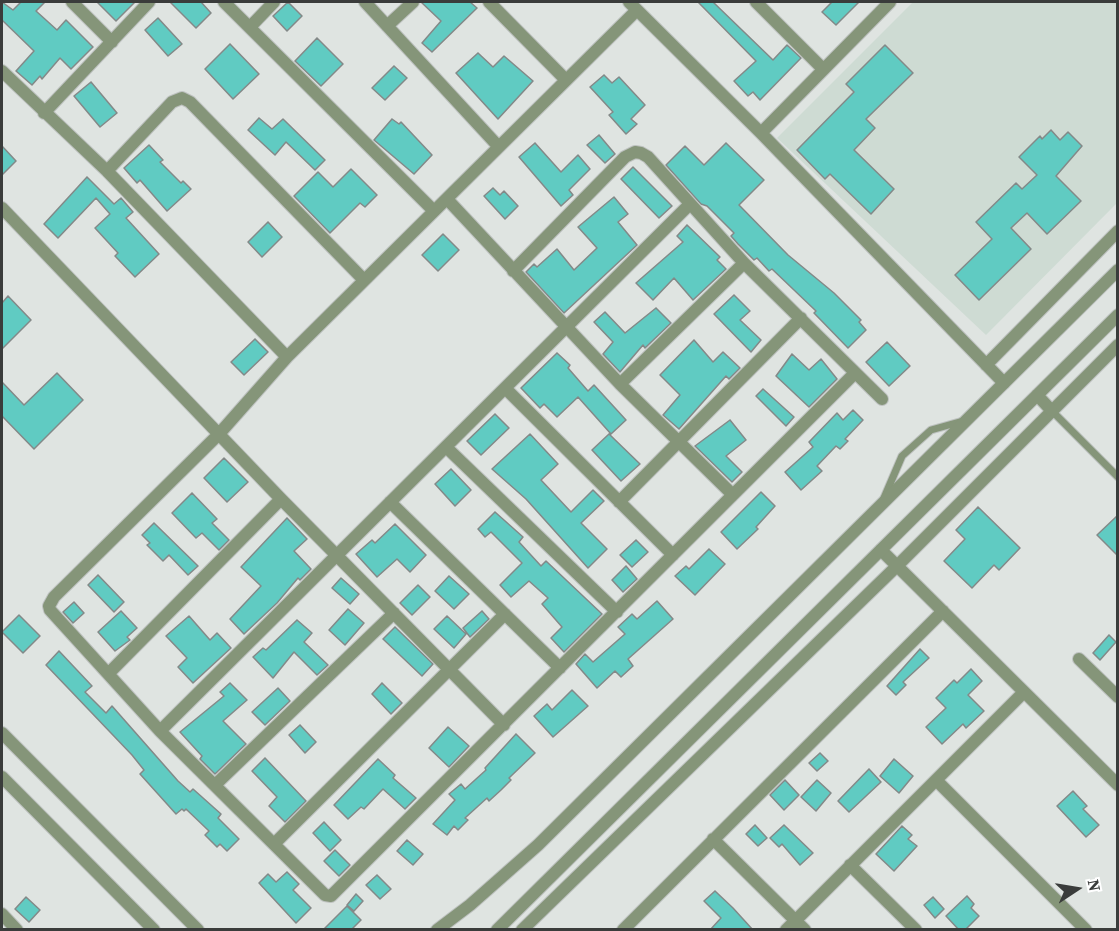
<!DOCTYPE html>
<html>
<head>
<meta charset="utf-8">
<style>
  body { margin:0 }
  #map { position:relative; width:1119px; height:931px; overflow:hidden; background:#dfe4e1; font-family:"Source Serif 4",serif }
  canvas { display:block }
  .frame { position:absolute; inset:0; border:3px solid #3a3c3b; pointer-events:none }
  .north { position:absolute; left:1047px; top:859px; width:60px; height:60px; -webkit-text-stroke:4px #fff; paint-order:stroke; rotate:78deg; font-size:16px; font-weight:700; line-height:24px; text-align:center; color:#3a3c3b }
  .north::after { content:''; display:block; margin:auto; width:21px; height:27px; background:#3a3c3b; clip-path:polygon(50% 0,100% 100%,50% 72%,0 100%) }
</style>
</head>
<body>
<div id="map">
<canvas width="1119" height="931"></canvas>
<div class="frame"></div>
<div class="north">N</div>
</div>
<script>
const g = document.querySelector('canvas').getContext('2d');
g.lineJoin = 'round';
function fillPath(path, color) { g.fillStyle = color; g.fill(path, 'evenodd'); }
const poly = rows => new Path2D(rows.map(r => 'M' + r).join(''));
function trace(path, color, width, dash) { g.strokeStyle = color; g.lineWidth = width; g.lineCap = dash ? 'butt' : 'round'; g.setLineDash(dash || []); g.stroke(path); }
const built = poly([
  [913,2,1117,2,1117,203,986,335,777,138]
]);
const building = poly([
  [2,2,13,10,21,2,45,2,36,11,57,30,66,20,93,47,71,69,60,58,42,79,40,76,32,85,16,71,34,51,2,20,2,2],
  [97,2,135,2,116,21,97,2],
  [170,2,201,2,211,13,196,28,170,2],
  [288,2,302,16,287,31,273,16,288,2],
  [421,2,470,2,477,8,432,52,422,43,441,21,421,2],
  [698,2,713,2,773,60,787,45,801,58,760,100,753,92,748,96,734,81,756,61,698,2],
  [832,2,859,2,836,25,822,12,832,2],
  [158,18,182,44,168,56,145,30,158,18],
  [317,38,343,64,321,86,295,61,317,38],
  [230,44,259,74,233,99,205,69,230,44],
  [885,45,913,73,866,119,875,128,854,150,894,189,871,214,830,174,825,179,797,150,854,92,846,84,885,45],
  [478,53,493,67,504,56,533,81,498,119,456,73,478,53],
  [394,66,407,78,385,100,372,88,394,66],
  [604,75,612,83,619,77,645,105,631,119,637,124,626,134,609,115,613,112,590,87,604,75],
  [91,82,117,113,100,127,74,96,91,82],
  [259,118,272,129,283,119,325,160,315,170,286,142,275,155,248,130,259,118],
  [392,119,399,124,401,122,432,155,414,174,374,140,392,119],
  [1051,130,1060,140,1068,132,1082,146,1056,176,1081,201,1047,234,1027,213,1011,228,1031,249,979,300,955,275,992,239,976,222,1016,183,1022,189,1037,175,1019,157,1040,136,1042,139,1051,130],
  [599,135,615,154,605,163,587,145,599,135],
  [535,143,561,172,578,155,590,169,569,190,573,195,561,206,519,157,535,143],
  [726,143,764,180,739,205,788,255,834,293,861,320,859,322,866,330,848,348,814,313,816,311,772,269,769,271,757,258,754,260,738,244,731,236,734,233,707,206,701,204,666,165,685,146,704,165,726,143],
  [149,145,163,160,160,162,181,183,183,181,191,189,167,211,140,180,137,183,124,168,149,145],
  [2,146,16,161,2,175,2,146],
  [633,167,672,206,659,218,621,179,633,167],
  [351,169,377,195,365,207,360,203,330,233,294,196,318,172,333,187,351,169],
  [87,177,114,204,121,198,133,212,126,218,159,254,135,277,115,256,118,253,95,228,110,214,96,198,58,238,44,224,87,177],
  [493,188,500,195,504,191,518,206,505,219,484,196,493,188],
  [614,197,628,214,618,222,637,245,564,313,526,272,534,264,537,267,557,249,574,270,597,248,578,227,614,197],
  [268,222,282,237,262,257,248,242,268,222],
  [687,225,720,257,717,260,726,269,693,300,674,278,653,300,636,283,683,242,677,236,687,225],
  [443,234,459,250,438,271,422,255,443,234],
  [734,295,750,311,740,320,761,340,751,352,714,314,734,295],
  [8,296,31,320,2,349,2,303,8,296],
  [656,308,671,323,645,348,643,345,620,372,603,354,613,342,594,322,605,312,625,333,656,308],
  [255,339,268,352,244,375,231,362,255,339],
  [694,340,713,362,723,352,740,368,729,379,726,376,679,429,663,415,680,395,660,375,694,340],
  [887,342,910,366,889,386,866,362,887,342],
  [557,353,570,365,568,368,588,391,594,385,626,420,611,434,578,397,557,417,544,404,540,408,521,388,557,353],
  [792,354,809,370,821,359,837,379,809,407,776,376,792,354],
  [57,373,83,400,34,449,2,416,2,382,24,405,57,373],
  [763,389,794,417,786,426,756,396,763,389],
  [853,410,863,420,845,439,848,441,840,449,836,446,817,466,822,471,801,490,785,472,813,447,809,442,837,413,843,420,853,410],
  [495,414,509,428,481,455,467,441,495,414],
  [730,420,746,440,726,456,742,472,732,482,695,446,730,420],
  [530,434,558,464,541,480,571,512,593,490,604,501,581,523,607,549,588,568,526,499,492,469,530,434],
  [609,434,640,464,621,481,592,450,609,434],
  [224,458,248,482,227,502,204,478,224,458],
  [451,469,471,490,455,506,435,484,451,469],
  [761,492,775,506,756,527,758,529,737,549,721,532,761,492],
  [192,493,217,519,212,523,229,540,219,550,202,533,196,538,172,513,192,493],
  [978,507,1020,548,999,570,994,565,972,588,944,561,965,539,956,530,978,507],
  [495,512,523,537,519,542,541,566,546,561,602,614,564,652,551,638,562,627,542,604,548,598,529,581,511,597,500,585,522,563,491,532,485,537,478,529,495,512],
  [1118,515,1118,556,1097,535,1118,515],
  [287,518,307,539,294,551,311,569,300,580,298,578,277,603,244,634,230,619,261,586,241,567,287,518],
  [154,523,198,566,188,575,169,555,163,561,147,545,150,543,142,535,154,523],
  [395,524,426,555,410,572,397,559,377,577,356,554,372,540,375,543,395,524],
  [636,540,648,552,632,567,620,555,636,540],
  [709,549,725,564,695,595,675,576,686,566,689,569,709,549],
  [626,566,637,579,623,592,612,580,626,566],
  [98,575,124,602,114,612,88,585,98,575],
  [449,576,469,594,454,609,435,591,449,576],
  [341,578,359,594,350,604,332,588,341,578],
  [418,585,430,597,412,615,400,603,418,585],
  [657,601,673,619,628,659,633,666,621,677,615,671,597,688,576,664,585,654,593,662,625,634,618,627,632,614,637,619,657,601],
  [74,602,84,613,73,623,63,612,74,602],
  [348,609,364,623,345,645,329,630,348,609],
  [121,611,137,628,127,637,130,640,115,651,98,632,121,611],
  [482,611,489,619,470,637,463,628,482,611],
  [19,615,40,636,23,653,2,632,19,615],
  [189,616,210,640,217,633,231,648,193,683,178,667,187,658,166,636,189,616],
  [447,616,466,634,454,648,434,629,447,616],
  [297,620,312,633,304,642,328,665,317,675,294,652,273,678,253,657,263,648,266,650,297,620],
  [395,627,433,664,422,676,383,639,395,627],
  [1109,635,1116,642,1100,660,1093,653,1109,635],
  [920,649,929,658,903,682,906,685,896,695,887,686,920,649],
  [59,651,92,686,85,692,106,713,112,706,178,781,190,792,193,789,221,814,218,818,239,839,227,851,220,844,217,847,205,835,209,831,186,809,184,811,182,809,176,814,140,774,144,770,132,755,46,665,59,651],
  [971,669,982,681,968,695,984,711,966,728,963,724,942,744,926,727,946,708,936,698,954,680,957,683,971,669],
  [230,683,247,700,223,721,246,744,215,774,200,759,202,756,180,732,224,696,220,692,230,683],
  [382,683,402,703,391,714,372,694,382,683],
  [278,688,290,701,265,725,252,712,278,688],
  [572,690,588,706,553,737,534,716,547,704,552,710,572,690],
  [300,725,316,742,305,753,289,735,300,725],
  [448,727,469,746,449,767,429,748,448,727],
  [516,734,535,753,509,778,511,780,501,790,489,801,487,798,465,818,468,820,458,830,454,826,447,835,433,824,455,800,449,794,461,784,465,789,486,770,485,768,516,734],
  [820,753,828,761,817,771,809,763,820,753],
  [265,758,306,801,285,822,269,806,277,797,252,771,265,758],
  [378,759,395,775,393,778,416,798,405,809,383,789,364,809,361,807,348,819,334,805,378,759],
  [894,759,913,776,899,793,880,776,894,759],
  [869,769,881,782,849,812,838,801,869,769],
  [785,780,799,795,784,810,770,795,785,780],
  [817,780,831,793,816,811,801,797,817,780],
  [1073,791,1087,806,1083,809,1099,825,1086,837,1057,806,1073,791],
  [324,822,341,840,330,851,313,833,324,822],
  [755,825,767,838,758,846,746,834,755,825],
  [784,825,813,853,800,865,782,844,779,847,770,838,784,825],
  [902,826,912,835,908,839,917,846,894,871,876,854,902,826],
  [407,840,423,854,413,865,397,851,407,840],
  [335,850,350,865,339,876,324,861,335,850],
  [287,872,299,884,293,890,311,908,296,923,259,883,268,874,276,882,287,872],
  [377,875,391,889,380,899,366,885,377,875],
  [715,891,733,908,753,930,710,930,721,918,704,901,715,891],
  [356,894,363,901,354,911,347,905,356,894],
  [967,896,974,904,971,908,979,916,965,930,959,930,946,916,967,896],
  [26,897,40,910,29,922,15,909,26,897],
  [933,897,944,909,935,918,924,905,933,897],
  [347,906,361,920,351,930,323,930,347,906]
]);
const service = poly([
  [1051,410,1118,477],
  [884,498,902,456,931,430,963,421]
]);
const minor = poly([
  [72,2,112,42],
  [224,2,433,210],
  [365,2,498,146],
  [489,2,565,79],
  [629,2,761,133,1004,383],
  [756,2,823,69],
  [637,10,287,357,219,434,54,597,49,606,50,610,160,731,325,895,331,896,855,373],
  [387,26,413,2],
  [250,27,274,2],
  [2,71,107,171,287,357],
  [44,113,149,2],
  [761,133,890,2],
  [107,171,172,102,182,98,190,102,364,280],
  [447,199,620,384,732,494],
  [2,208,281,499,504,725],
  [513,271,625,157,635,152,641,153,648,157,744,263,882,399],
  [986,365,1118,231],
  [620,384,744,263],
  [506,389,673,555],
  [446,447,617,612],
  [390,502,560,668],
  [619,502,801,318],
  [881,550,1118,785],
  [1079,659,1118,697],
  [109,673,281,499],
  [160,731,690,204],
  [936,780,1086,930],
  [215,785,394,613],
  [713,839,805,930],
  [274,844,505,614],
  [850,865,916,930],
  [2,914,17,930],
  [522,930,897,566,1118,345],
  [623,930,943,611],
  [786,930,1024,692]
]);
const tertiary = poly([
  [1037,395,1051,410],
  [2,733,198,930],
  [2,777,154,930],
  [437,930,470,905,538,845,1118,270],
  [497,930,1118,315]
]);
fillPath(built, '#cedbd3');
fillPath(building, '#60cbc2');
trace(building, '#838988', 1.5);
trace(service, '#bec2c0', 9);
trace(minor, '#bec2c0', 14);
trace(tertiary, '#bec2c0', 14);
trace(service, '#859579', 7);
trace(minor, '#859579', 12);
trace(tertiary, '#859579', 12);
</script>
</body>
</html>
